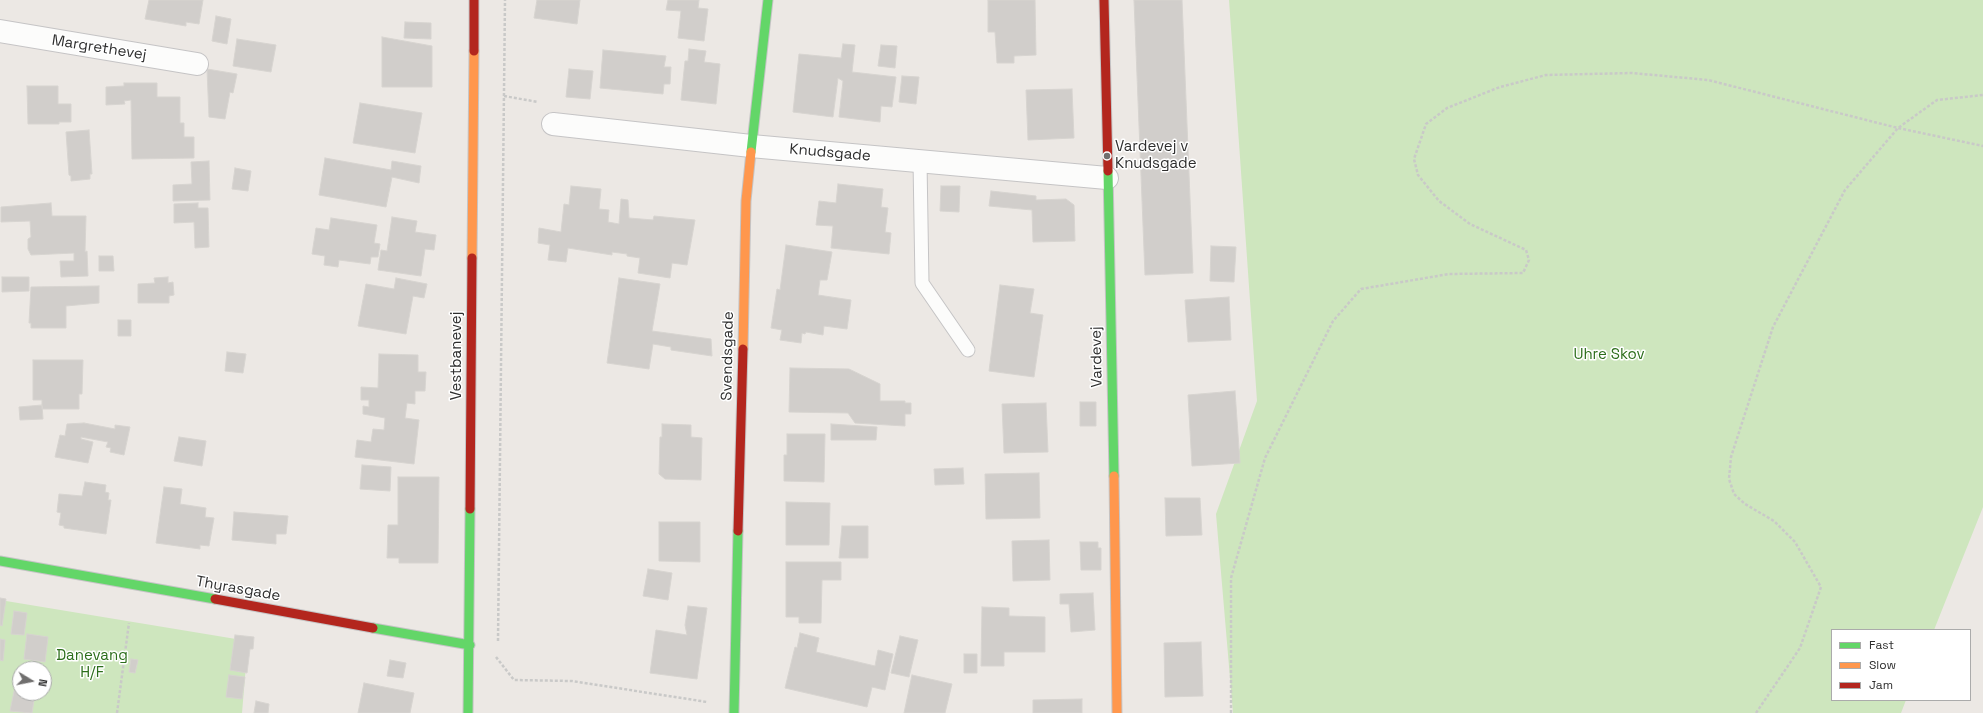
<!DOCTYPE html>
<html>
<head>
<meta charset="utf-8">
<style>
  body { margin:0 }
  #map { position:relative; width:1983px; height:713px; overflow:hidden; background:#ece8e4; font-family:"Space Grotesk",sans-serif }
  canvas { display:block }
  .legend { position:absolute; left:1831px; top:629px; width:140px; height:72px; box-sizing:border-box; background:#fff; border:1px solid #ababab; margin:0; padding:5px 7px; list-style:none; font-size:12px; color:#2e2e2e }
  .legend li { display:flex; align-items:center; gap:8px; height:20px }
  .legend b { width:20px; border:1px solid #ababab }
  .north { position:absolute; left:12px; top:661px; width:40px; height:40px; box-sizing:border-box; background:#fff; border:1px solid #ababab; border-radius:50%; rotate:100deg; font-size:11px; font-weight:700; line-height:16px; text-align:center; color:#2e2e2e }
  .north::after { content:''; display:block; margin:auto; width:14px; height:18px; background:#706f6e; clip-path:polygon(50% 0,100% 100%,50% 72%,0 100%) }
</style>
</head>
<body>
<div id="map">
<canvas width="1983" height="713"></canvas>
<ul class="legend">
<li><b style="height:5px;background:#63d668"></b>Fast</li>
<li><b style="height:5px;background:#ff974d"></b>Slow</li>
<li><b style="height:5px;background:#b3261e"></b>Jam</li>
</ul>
<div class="north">N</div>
</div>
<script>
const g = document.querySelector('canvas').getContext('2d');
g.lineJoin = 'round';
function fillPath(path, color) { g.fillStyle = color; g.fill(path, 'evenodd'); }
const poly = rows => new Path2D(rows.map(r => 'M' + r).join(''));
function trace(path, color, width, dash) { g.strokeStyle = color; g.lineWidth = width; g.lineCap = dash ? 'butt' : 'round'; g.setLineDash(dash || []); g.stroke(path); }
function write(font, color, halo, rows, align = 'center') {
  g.font = font + ' "Space Grotesk",sans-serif'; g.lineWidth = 3; g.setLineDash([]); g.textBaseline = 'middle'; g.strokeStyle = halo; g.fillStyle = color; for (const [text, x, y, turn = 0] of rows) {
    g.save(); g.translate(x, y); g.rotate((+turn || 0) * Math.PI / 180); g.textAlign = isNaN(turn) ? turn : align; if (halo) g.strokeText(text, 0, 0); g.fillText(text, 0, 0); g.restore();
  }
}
const green = poly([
  [1229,0,1983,0,1983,507,1934,630,1832,630,1832,700,1906,700,1901,713,1233,713,1216,514,1257,401],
  [0,600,248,641,242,713,0,713],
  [20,669,44,669,44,693,20,693]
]);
const building = poly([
  [149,0,203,0,199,24,186,22,186,26,145,19,149,0],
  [537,0,580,0,577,24,534,18,537,0],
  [668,0,699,0,698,8,708,9,704,41,678,38,681,11,666,10,668,0],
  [988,0,1035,0,1036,55,1014,56,1014,63,997,63,995,32,988,32,988,0],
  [1134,0,1182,0,1193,273,1145,275,1134,0],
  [216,16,231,19,227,44,212,41,216,16],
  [405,22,431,23,431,39,404,38,405,22],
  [382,37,432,46,432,87,382,87,382,37],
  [237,39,276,45,271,72,233,66,237,39],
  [843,44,855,45,852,72,896,77,892,107,881,106,880,122,839,117,843,81,838,78,833,117,793,112,799,54,841,58,843,44],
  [881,45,897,46,895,68,878,66,881,45],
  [689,49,706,51,704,62,720,64,716,104,681,100,685,61,688,61,689,49],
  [603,50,666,56,664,67,671,67,670,84,664,84,663,94,600,88,603,50],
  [207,69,237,74,233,93,230,92,225,119,209,117,207,69],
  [569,69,593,71,590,99,566,97,569,69],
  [902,76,919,77,916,104,899,102,902,76],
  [124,83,157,83,157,97,180,97,180,123,184,123,184,137,194,137,194,158,132,159,131,100,124,101,125,104,106,105,106,87,124,86,124,83],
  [27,86,58,86,58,104,71,104,71,122,59,122,59,124,28,124,27,86],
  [1072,89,1074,138,1028,140,1026,90,1072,89],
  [360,103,422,113,415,153,353,143,360,103],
  [89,130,92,174,90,174,90,179,71,181,71,176,69,175,66,132,89,130],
  [325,158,391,170,392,161,421,166,419,183,392,177,386,207,319,195,325,158],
  [209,161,210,200,173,201,173,185,192,184,191,162,209,161],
  [235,168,251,171,248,191,232,189,235,168],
  [838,184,883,189,881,207,888,208,885,232,891,233,889,254,831,248,833,226,816,225,819,201,836,203,838,184],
  [571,186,601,189,599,209,609,210,608,222,619,224,621,199,628,200,629,218,653,220,654,216,695,220,687,265,672,263,670,278,638,273,640,258,627,256,627,254,612,252,612,255,568,248,566,262,548,260,550,245,538,243,539,228,561,232,564,204,569,205,571,186],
  [941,186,960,186,959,212,940,211,941,186],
  [991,191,1036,196,1036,200,1066,199,1074,205,1075,241,1033,242,1032,210,989,206,991,191],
  [51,203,52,216,86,216,85,252,87,251,88,276,61,277,60,261,74,261,74,253,31,255,28,249,28,239,31,237,30,221,1,222,1,207,51,203],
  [198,203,198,208,208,208,209,247,195,248,194,222,174,223,174,204,198,203],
  [392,217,417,221,415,232,436,235,434,250,425,249,421,276,378,270,381,250,387,251,392,217],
  [331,218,377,225,374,243,380,244,378,257,371,257,370,264,339,260,338,267,324,265,325,256,312,254,316,228,329,230,331,218],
  [786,245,832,252,827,280,820,280,818,295,851,300,847,329,824,326,823,335,806,332,805,334,802,333,801,343,780,340,782,330,771,328,777,289,780,290,786,245],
  [1211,246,1236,247,1234,282,1210,281,1211,246],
  [99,256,113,256,114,271,99,271,99,256],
  [2,277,29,277,29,291,2,292,2,277],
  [168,277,168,283,173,282,174,295,169,296,169,303,138,303,138,284,155,283,154,278,168,277],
  [396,278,427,284,424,298,413,296,406,334,358,326,366,284,394,289,396,278],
  [619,278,660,284,652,331,711,339,712,356,671,350,671,347,653,344,649,369,607,363,619,278],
  [1000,285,1034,289,1030,313,1043,315,1034,377,989,371,1000,285],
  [99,286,99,303,66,306,66,328,31,328,31,323,29,323,31,287,99,286],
  [1229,297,1231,340,1188,342,1185,300,1229,297],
  [118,320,131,320,131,336,118,336,118,320],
  [227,352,246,354,243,373,225,371,227,352],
  [379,354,418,355,418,372,426,372,425,391,415,391,415,404,407,403,405,418,419,420,414,464,355,457,357,440,371,442,373,429,384,430,385,418,363,414,363,406,369,407,369,400,361,400,361,387,378,388,379,354],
  [33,360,83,360,82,394,79,394,79,409,42,409,42,400,33,400,33,360],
  [790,368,849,369,880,384,880,401,905,401,905,403,911,403,911,414,905,414,905,426,855,423,848,413,789,412,790,368],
  [1235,391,1240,463,1192,466,1188,395,1235,391],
  [1080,402,1096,402,1096,426,1080,426,1080,402],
  [1046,403,1048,452,1004,453,1002,404,1046,403],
  [42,405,43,419,20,420,19,407,42,405],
  [84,423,115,429,115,425,130,427,124,455,110,452,111,448,106,447,108,442,81,437,81,439,93,442,88,463,55,457,60,435,65,436,67,424,84,423],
  [662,424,691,425,691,437,702,438,701,480,665,479,659,474,660,437,662,437,662,424],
  [831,424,877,427,876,440,831,440,831,424],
  [787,434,825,434,824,482,784,481,784,455,787,455,787,434],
  [179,437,206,441,202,466,174,461,179,437],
  [362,465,391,467,390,491,360,489,362,465],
  [963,468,964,484,935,485,934,469,963,468],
  [1039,473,1040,518,986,519,985,474,1039,473],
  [398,477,439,477,438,563,399,563,399,558,387,558,388,525,398,525,398,477],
  [85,482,106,485,105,492,109,493,108,500,111,500,106,534,64,528,64,526,59,525,61,513,57,512,59,494,82,496,85,482],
  [164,487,182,489,180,504,206,508,205,517,214,518,209,546,200,545,200,549,156,543,164,487],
  [1165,498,1200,498,1202,535,1166,536,1165,498],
  [786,502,830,503,829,545,786,545,786,502],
  [234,512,288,516,286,534,276,534,276,544,232,540,234,512],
  [659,522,700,522,700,562,659,561,659,522],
  [842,526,868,526,868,558,839,558,842,526],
  [1049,540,1050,580,1013,581,1012,541,1049,540],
  [1080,542,1098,542,1098,548,1101,548,1101,570,1081,570,1080,542],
  [786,562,841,562,841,580,822,580,821,623,799,623,799,617,786,617,786,562],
  [648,569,672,573,668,600,643,596,648,569],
  [1093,593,1095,630,1071,632,1069,604,1060,604,1060,594,1093,593],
  [0,598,6,599,2,626,0,625,0,598],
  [688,606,707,608,697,679,650,673,656,630,687,635,685,625,688,606],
  [982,607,1009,608,1009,616,1045,617,1045,652,1004,652,1004,666,981,666,982,607],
  [14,611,27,613,24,635,11,634,14,611],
  [800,633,819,638,816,652,875,666,878,650,893,654,885,690,872,687,867,707,785,688,795,647,797,648,800,633],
  [27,634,48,637,45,662,24,659,27,634],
  [235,635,254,637,253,649,250,649,247,673,230,670,235,635],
  [900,636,918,640,909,677,891,673,900,636],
  [0,639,5,640,3,661,0,660,0,639],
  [1201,642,1203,696,1165,697,1164,643,1201,642],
  [964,654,977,654,977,673,964,673,964,654],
  [131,659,138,660,135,673,129,672,131,659],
  [390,660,406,663,403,678,387,676,390,660],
  [229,675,245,677,242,699,226,697,229,675],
  [912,675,952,684,945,713,904,713,912,675],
  [364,683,414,693,410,713,358,713,364,683],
  [15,687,20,688,20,693,31,693,29,699,34,700,32,713,10,711,15,687],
  [1082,699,1082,713,1033,713,1033,700,1082,699],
  [256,701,269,704,268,713,254,713,256,701]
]);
const path = poly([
  [504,96,538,102],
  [498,641,505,0],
  [496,657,514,680,572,681,707,702],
  [117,713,129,623],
  [1231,713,1231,578,1265,458,1333,321,1361,289,1449,274,1523,273,1529,260,1526,250,1470,224,1439,201,1418,175,1414,159,1426,124,1447,108,1500,87,1546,75,1632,73,1708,80,1898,128,1983,146],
  [1756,713,1800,648,1821,587,1795,542,1774,521,1745,504,1734,494,1729,479,1731,457,1773,327,1845,190,1898,128,1937,100,1983,95]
]);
const lane = poly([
  [920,161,922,283,968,350]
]);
const street = poly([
  [0,31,197,64],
  [553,124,751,146,1107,178]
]);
const fast = poly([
  [751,152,768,0],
  [1108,171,1114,476],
  [0,561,215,599],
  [373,628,470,645],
  [468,713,470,509],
  [734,713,738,531]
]);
const slow = poly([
  [472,258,474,51],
  [743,349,746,201,751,152],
  [1114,476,1117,713]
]);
const jam = poly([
  [1104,0,1108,171],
  [474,51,474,0],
  [470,509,472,258],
  [738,531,743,349],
  [215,599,373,628]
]);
const markers = [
  [1107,156,4,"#706f6e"]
];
const streetNames = [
  ["Margrethevej",99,48,9],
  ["Knudsgade",830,153,5],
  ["Vestbanevej",457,356,-90],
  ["Svendsgade",728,356,-89],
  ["Vardevej",1097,357,-91],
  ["Thyrasgade",238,589,10]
];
const poiNames = [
  ["Vardevej v",1115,147],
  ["Knudsgade",1115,164]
];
const parkNames = [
  ["Uhre Skov",1609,355],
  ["Danevang",92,656],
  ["H/F",92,673]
];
fillPath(green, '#cee6be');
fillPath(building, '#d1cecb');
trace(building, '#d7d4d0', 1);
trace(lane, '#c5c4c5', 15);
trace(street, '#c5c4c5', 24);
trace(fast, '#c5c4c5', 11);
trace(slow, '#c5c4c5', 11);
trace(jam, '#c5c4c5', 11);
trace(path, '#c9c9c8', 2.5, [3, 2]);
trace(lane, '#fcfcfb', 13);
trace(street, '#fcfcfb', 22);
trace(fast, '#63d668', 9);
trace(slow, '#ff974d', 9);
trace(jam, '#b3261e', 9);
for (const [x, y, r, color] of markers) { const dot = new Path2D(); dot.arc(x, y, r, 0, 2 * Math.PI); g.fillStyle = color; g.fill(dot); trace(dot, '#fff', 1.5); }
write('15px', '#2e2e2e', '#fff', streetNames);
write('15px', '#2e2e2e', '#fff', poiNames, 'left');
write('15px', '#2c6e1b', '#fff', parkNames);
</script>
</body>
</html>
